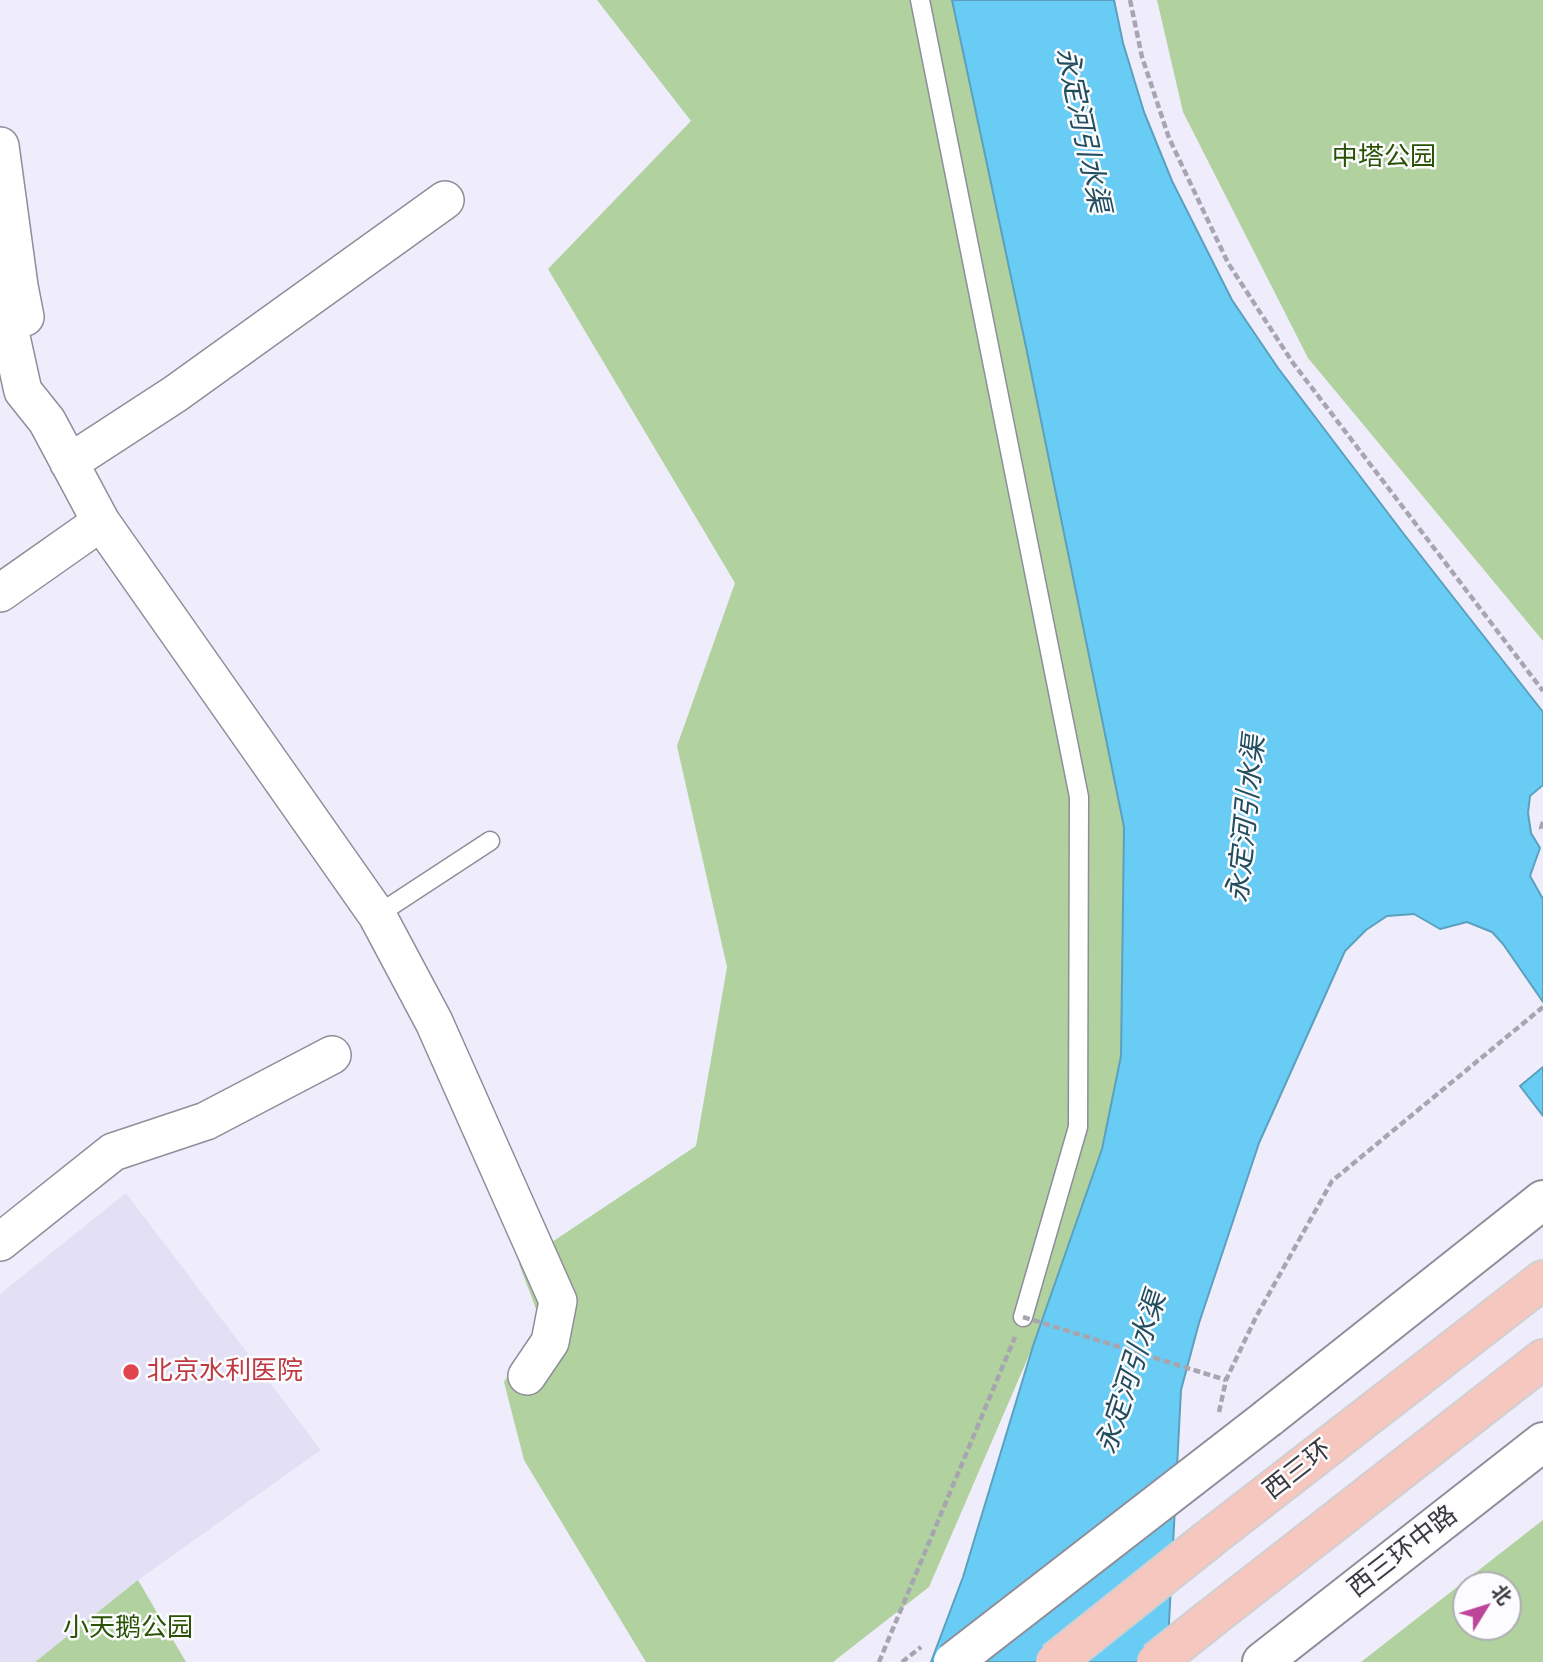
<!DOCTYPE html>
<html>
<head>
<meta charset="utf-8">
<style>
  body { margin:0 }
  #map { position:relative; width:1543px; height:1662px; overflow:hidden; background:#efedfb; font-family:"PT Sans Narrow","Noto Sans SC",sans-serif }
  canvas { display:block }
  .north { position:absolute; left:1452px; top:1571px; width:70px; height:70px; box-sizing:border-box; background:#fcfcfe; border:2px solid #aeaeb2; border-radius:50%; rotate:52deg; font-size:19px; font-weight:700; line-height:28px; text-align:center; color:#3a393f }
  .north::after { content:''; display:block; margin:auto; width:24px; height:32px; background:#bd469b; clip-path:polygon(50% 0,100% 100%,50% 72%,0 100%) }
</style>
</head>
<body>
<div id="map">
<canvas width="1543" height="1662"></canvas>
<div class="north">北</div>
</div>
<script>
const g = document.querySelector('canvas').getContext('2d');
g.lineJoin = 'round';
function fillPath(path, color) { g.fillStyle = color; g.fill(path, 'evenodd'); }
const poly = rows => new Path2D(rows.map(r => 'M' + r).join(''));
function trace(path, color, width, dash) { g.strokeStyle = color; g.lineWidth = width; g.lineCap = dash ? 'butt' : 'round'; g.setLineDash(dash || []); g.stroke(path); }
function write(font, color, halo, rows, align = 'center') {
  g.font = font + ' "PT Sans Narrow","Noto Sans SC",sans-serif'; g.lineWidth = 5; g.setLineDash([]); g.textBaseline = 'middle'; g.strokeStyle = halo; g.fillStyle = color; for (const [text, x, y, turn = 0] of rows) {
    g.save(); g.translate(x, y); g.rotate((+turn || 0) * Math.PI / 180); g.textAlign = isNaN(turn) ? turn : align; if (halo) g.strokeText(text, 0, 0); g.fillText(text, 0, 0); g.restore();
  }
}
const built = poly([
  [126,1193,321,1450,138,1580,35,1662,0,1662,0,1294]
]);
const green = poly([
  [597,0,952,0,1026,347,1124,827,1121,1056,1102,1149,1033,1346,929,1587,833,1662,646,1662,524,1460,504,1382,541,1322,519,1264,696,1146,727,967,677,746,735,583,548,269,691,121],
  [1157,0,1543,0,1543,641,1308,358,1183,112],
  [1543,1520,1543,1662,1361,1662],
  [1466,1585,1508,1585,1508,1627,1466,1627],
  [138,1580,186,1662,35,1662]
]);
const water = poly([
  [952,0,1114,0,1123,43,1144,112,1172,181,1232,300,1278,368,1403,533,1543,712,1543,785,1530,796,1528,813,1531,833,1540,848,1530,876,1543,899,1543,1002,1503,944,1492,932,1467,922,1440,929,1414,914,1387,916,1366,930,1345,951,1259,1143,1199,1323,1181,1390,1167,1662,931,1662,963,1577,1033,1346,1102,1149,1121,1056,1124,827,1026,347,952,0],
  [1543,1067,1543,1116,1520,1086,1543,1067]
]);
const path = poly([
  [1130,0,1142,57,1169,138,1228,263,1293,363,1543,691],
  [1543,822,1541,828,1543,831],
  [1219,1412,1226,1380,1256,1317,1332,1181,1543,1007],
  [879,1662,1015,1337]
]);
const service = poly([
  [920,0,1079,797,1078,1127,1023,1317],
  [377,915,490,841]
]);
const minor = poly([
  [0,146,19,286,25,317],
  [0,287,23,391,47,421,101,522,377,915,434,1022,558,1301,550,1342,527,1376],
  [69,463,175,394,445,200],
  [0,593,101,522],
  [0,1242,113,1152,206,1121,332,1055]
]);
const tertiary = poly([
  [1268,1418,1543,1200],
  [1262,1662,1543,1442]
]);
const trunk = poly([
  [1209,1539,1543,1280],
  [1210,1619,1543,1359]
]);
const pathBridge = poly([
  [1023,1317,1226,1380],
  [902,1662,921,1647]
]);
const tertiaryBridge = poly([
  [953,1662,1268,1418]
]);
const trunkBridge = poly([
  [1055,1662,1209,1539],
  [1156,1662,1210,1619]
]);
const markers = [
  [131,1372,9,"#e0444e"]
];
const parkNames = [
  ["中塔公园",1384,158],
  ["小天鹅公园",128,1629]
];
const healthNames = [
  ["北京水利医院",147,1372]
];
const streetNames = [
  ["西三环",1298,1470,-38],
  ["西三环中路",1403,1552,-38]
];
const waterNames = [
  ["永定河引水渠",1082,130,78],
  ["永定河引水渠",1247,819,-84],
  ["永定河引水渠",1132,1373,-72]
];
fillPath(built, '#e3e0f5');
fillPath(green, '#b1d19f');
fillPath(water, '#69ccf4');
trace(water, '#5ba0be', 2);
trace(service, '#8e8d9a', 21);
trace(minor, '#8e8d9a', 40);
trace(tertiary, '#8e8d9a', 42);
trace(trunk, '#d0cfd1', 42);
trace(path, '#a7a6b0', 4.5, [7, 3.5]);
trace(service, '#fff', 18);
trace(minor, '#fff', 37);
trace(tertiary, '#fff', 38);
trace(trunk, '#f6c7bf', 38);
trace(tertiaryBridge, '#8e8d9a', 42, []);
trace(trunkBridge, '#d0cfd1', 42, []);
trace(pathBridge, '#a7a6b0', 4.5, [7, 3.5]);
trace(tertiaryBridge, '#fff', 38);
trace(trunkBridge, '#f6c7bf', 38);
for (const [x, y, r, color] of markers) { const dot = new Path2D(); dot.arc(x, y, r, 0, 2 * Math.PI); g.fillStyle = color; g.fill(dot); trace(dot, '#fcfcfe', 2.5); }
write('26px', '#295204', '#fcfcfe', parkNames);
write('26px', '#be3a42', '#fcfcfe', healthNames, 'left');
write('26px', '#3a393f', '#fcfcfe', streetNames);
write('italic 28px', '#224d5e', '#fcfcfe', waterNames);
</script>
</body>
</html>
